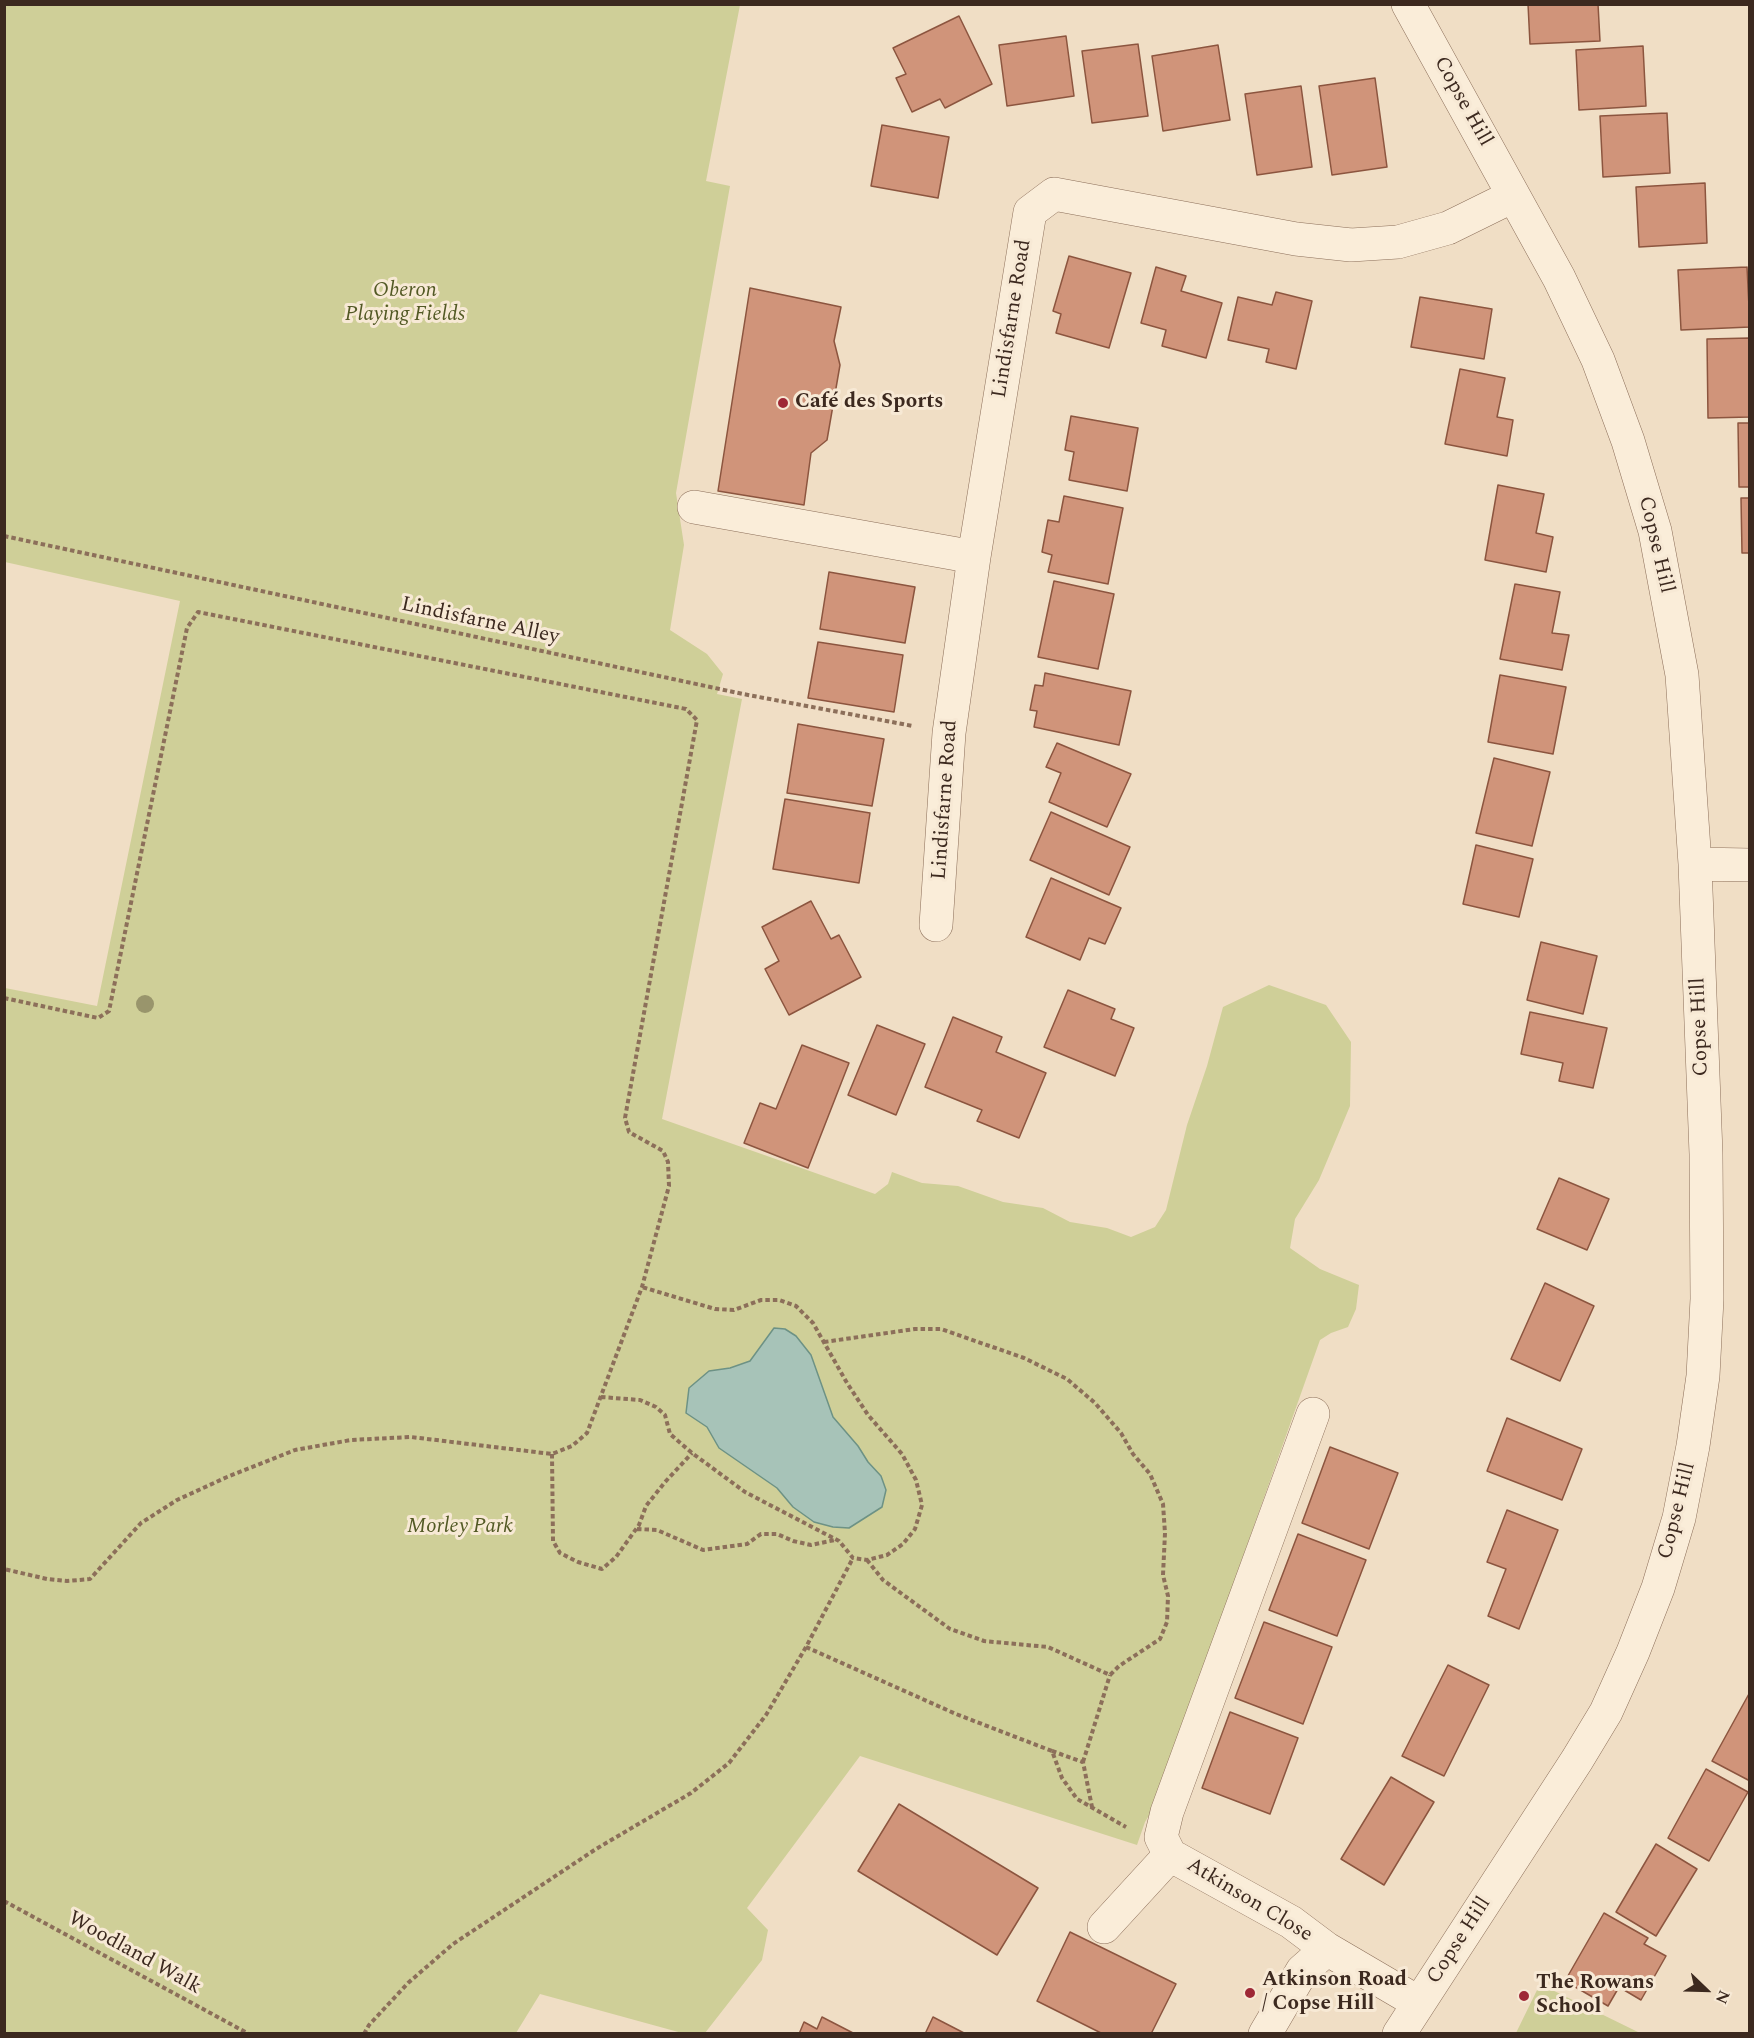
<!DOCTYPE html>
<html>
<head>
<meta charset="utf-8">
<style>
  body { margin:0 }
  #map { position:relative; width:1754px; height:2038px; overflow:hidden; background:#f0dec5; font-family:Spectral,serif }
  canvas { display:block }
  .frame { position:absolute; inset:0; border:6px solid #3c291f; pointer-events:none }
  .north { position:absolute; left:1676px; top:1960px; width:60px; height:60px; -webkit-text-stroke:4px #f7e9d5; paint-order:stroke; rotate:113deg; font-size:16px; font-weight:700; line-height:24px; text-align:center; color:#3c291f }
  .north::after { content:''; display:block; margin:auto; width:21px; height:27px; background:#3c291f; clip-path:polygon(50% 0,100% 100%,50% 72%,0 100%) }
</style>
</head>
<body>
<div id="map">
<canvas width="1754" height="2038"></canvas>
<div class="frame"></div>
<div class="north">N</div>
</div>
<script>
const g = document.querySelector('canvas').getContext('2d');
g.lineJoin = 'round';
function fillPath(path, color) { g.fillStyle = color; g.fill(path, 'evenodd'); }
const poly = rows => new Path2D(rows.map(r => 'M' + r).join(''));
function trace(path, color, width, dash) { g.strokeStyle = color; g.lineWidth = width; g.lineCap = dash ? 'butt' : 'round'; g.setLineDash(dash || []); g.stroke(path); }
function write(font, color, halo, rows, align = 'center') {
  g.font = font + ' Spectral,serif'; g.lineWidth = 6; g.setLineDash([]); g.textBaseline = 'middle'; g.strokeStyle = halo; g.fillStyle = color; for (const [text, x, y, turn = 0] of rows) {
    g.save(); g.translate(x, y); g.rotate((+turn || 0) * Math.PI / 180); g.textAlign = isNaN(turn) ? turn : align; if (halo) g.strokeText(text, 0, 0); g.fillText(text, 0, 0); g.restore();
  }
}
const green = poly([
  [5,5,740,5,706,181,730,186,676,493,684,545,670,630,707,654,723,674,717,694,742,699,662,1119,875,1194,888,1184,892,1172,922,1183,958,1186,1003,1202,1043,1208,1070,1222,1107,1228,1131,1237,1155,1227,1166,1210,1187,1125,1207,1066,1223,1007,1269,985,1326,1005,1351,1042,1350,1106,1319,1180,1295,1219,1290,1248,1320,1269,1359,1285,1356,1309,1348,1327,1331,1333,1320,1340,1154,1807,1145,1822,1137,1845,860,1756,747,1908,768,1930,762,1960,705,2033,682,2033,540,1994,516,2033,5,2033,5,988,97,1006,180,601,5,562],
  [1540,1984,1640,2033,1516,2033]
]);
const water = poly([
  [774,1328,785,1329,796,1336,811,1355,833,1417,858,1446,868,1462,881,1476,886,1490,882,1507,849,1528,833,1527,814,1522,793,1507,777,1488,719,1448,707,1427,686,1413,689,1388,709,1371,730,1368,750,1361,774,1328]
]);
const building = poly([
  [1528,4,1598,4,1600,41,1530,44,1528,4],
  [959,16,992,84,945,108,940,99,912,112,896,78,906,74,893,48,959,16],
  [1066,36,1074,96,1007,106,999,45,1066,36],
  [1138,44,1148,116,1092,123,1082,51,1138,44],
  [1218,45,1230,120,1163,131,1152,56,1218,45],
  [1643,46,1646,106,1579,110,1576,50,1643,46],
  [1375,78,1387,167,1332,175,1319,86,1375,78],
  [1301,86,1312,167,1257,175,1245,94,1301,86],
  [1667,113,1670,173,1603,177,1600,116,1667,113],
  [882,125,949,137,938,198,871,186,882,125],
  [1705,183,1707,243,1639,247,1636,187,1705,183],
  [1069,256,1131,273,1109,348,1056,333,1061,314,1053,311,1069,256],
  [1156,267,1186,276,1181,291,1222,303,1206,358,1162,346,1166,330,1141,323,1156,267],
  [1747,267,1750,327,1681,330,1678,270,1747,267],
  [750,288,841,307,834,341,840,365,827,440,811,453,804,505,718,491,750,288],
  [1276,292,1312,301,1296,369,1266,362,1269,349,1228,340,1238,297,1272,305,1276,292],
  [1420,297,1492,309,1484,359,1411,347,1420,297],
  [1750,338,1750,417,1708,418,1707,339,1750,338],
  [1460,369,1505,378,1497,417,1513,420,1507,456,1445,444,1460,369],
  [1071,416,1138,428,1127,491,1069,480,1074,452,1065,450,1071,416],
  [1738,423,1750,423,1750,487,1739,487,1738,423],
  [1498,485,1544,494,1536,533,1553,537,1546,572,1485,560,1498,485],
  [1064,496,1123,508,1108,584,1048,572,1052,555,1042,552,1048,520,1059,522,1064,496],
  [1741,498,1750,498,1750,553,1742,553,1741,498],
  [829,572,915,587,905,643,820,629,829,572],
  [1054,581,1114,594,1098,669,1038,657,1054,581],
  [1515,584,1560,592,1552,633,1569,635,1562,670,1500,659,1515,584],
  [818,642,903,655,894,712,808,698,818,642],
  [1045,673,1131,691,1119,745,1034,727,1037,711,1030,710,1035,685,1043,686,1045,673],
  [1500,675,1566,687,1553,754,1488,742,1500,675],
  [798,724,884,739,872,806,787,793,798,724],
  [1057,743,1131,774,1107,827,1049,802,1061,773,1046,767,1057,743],
  [1494,758,1550,772,1532,846,1476,833,1494,758],
  [785,799,870,813,859,883,773,869,785,799],
  [1051,812,1130,847,1109,895,1030,860,1051,812],
  [1476,845,1533,859,1519,917,1463,904,1476,845],
  [1051,878,1121,908,1105,944,1089,938,1080,960,1026,937,1051,878],
  [811,901,831,939,839,935,861,977,789,1015,765,969,779,961,762,927,811,901],
  [1541,942,1597,956,1583,1014,1527,1000,1541,942],
  [1068,990,1115,1009,1111,1019,1134,1028,1115,1076,1044,1047,1068,990],
  [1530,1012,1607,1028,1593,1088,1559,1081,1563,1063,1521,1054,1530,1012],
  [953,1017,1002,1037,996,1052,1046,1073,1019,1138,977,1121,982,1110,925,1087,953,1017],
  [877,1025,925,1044,896,1115,848,1095,877,1025],
  [802,1045,849,1063,808,1168,744,1143,760,1103,776,1109,802,1045],
  [1559,1178,1609,1199,1587,1250,1537,1229,1559,1178],
  [1545,1283,1594,1306,1560,1381,1511,1359,1545,1283],
  [1507,1418,1582,1449,1562,1500,1487,1471,1507,1418],
  [1330,1447,1398,1473,1369,1549,1302,1523,1330,1447],
  [1507,1510,1558,1530,1519,1629,1488,1616,1506,1569,1487,1562,1507,1510],
  [1298,1534,1366,1560,1337,1636,1269,1610,1298,1534],
  [1264,1622,1332,1647,1303,1724,1235,1698,1264,1622],
  [1448,1665,1489,1685,1444,1776,1402,1756,1448,1665],
  [1750,1692,1750,1781,1712,1761,1750,1692],
  [1230,1712,1298,1738,1270,1814,1202,1788,1230,1712],
  [1706,1769,1748,1792,1709,1861,1668,1838,1706,1769],
  [1391,1777,1434,1802,1384,1885,1341,1859,1391,1777],
  [899,1804,1038,1888,997,1955,858,1871,899,1804],
  [1656,1844,1697,1869,1656,1936,1616,1912,1656,1844],
  [1604,1913,1648,1938,1644,1944,1666,1956,1641,2000,1619,1987,1608,2006,1565,1981,1604,1913],
  [1070,1932,1176,1984,1151,2034,1103,2034,1037,2001,1070,1932],
  [822,2017,855,2034,799,2034,804,2022,817,2029,822,2017],
  [933,2017,966,2034,925,2034,933,2017]
]);
const path = poly([
  [4,536,743,694,913,726],
  [4,998,98,1018,109,1011,187,628,198,612,686,709,697,720,625,1118,629,1132,663,1151,668,1162,669,1186,642,1287,587,1433,572,1446,552,1454,411,1437,351,1440,295,1450,227,1477,177,1500,141,1523,90,1579,67,1581,47,1579,4,1569],
  [824,1342,915,1329,941,1329,1024,1358,1067,1379,1095,1403,1121,1433,1133,1454,1150,1474,1163,1504,1165,1533,1163,1575,1168,1596,1167,1622,1160,1639,1119,1666,1110,1675,1048,1647,984,1641,950,1629,883,1580,867,1560],
  [601,1397,640,1400,656,1407,665,1415,670,1434,692,1453,745,1492,839,1541,853,1558,867,1560,887,1555,903,1544,915,1529,922,1505,916,1480,902,1454,868,1415,847,1383,813,1323,796,1306,779,1300,761,1300,734,1310,715,1309,642,1287],
  [552,1454,553,1541,560,1553,578,1562,602,1569,616,1557,639,1525,646,1506,665,1482,692,1453],
  [637,1529,657,1530,703,1550,747,1544,761,1534,777,1534,793,1541,811,1545,835,1540],
  [806,1647,956,1714,1052,1751,1062,1778,1077,1799,1126,1827],
  [1052,1751,1083,1762,1092,1807],
  [1083,1762,1110,1675],
  [4,1901,249,2034],
  [364,2034,369,2025,408,1983,453,1944,596,1849,691,1793,729,1763,766,1715,806,1647,853,1558]
]);
const minor = poly([
  [694,507,974,557],
  [1695,864,1750,865],
  [936,925,949,733,974,557,1030,212,1054,194,1296,239,1351,245,1398,242,1448,228,1513,196],
  [1170,1855,1161,1837,1167,1812,1313,1414],
  [1170,1855,1291,1922,1327,1949,1419,2003],
  [1104,1927,1170,1855],
  [1265,2034,1302,1971,1327,1949],
  [1399,2034,1577,1760,1606,1712,1633,1652,1658,1588,1679,1518,1693,1446,1703,1376,1707,1299,1706,1154,1695,864,1682,675,1655,531,1628,441,1598,360,1559,278,1408,4]
]);
const trees = [
  [145,1004]
];
const markers = [
  [783,403,6,"#9e2836"],
  [1250,1993,6,"#9e2836"],
  [1524,1996,6,"#9e2836"]
];
const streetNames = [
  ["Copse Hill",1462,102,61],
  ["Lindisfarne Road",1013,319,-81],
  ["Copse Hill",1655,545,77],
  ["Lindisfarne Alley",480,622,12],
  ["Lindisfarne Road",946,800,-86],
  ["Copse Hill",1701,1027,-92],
  ["Copse Hill",1678,1511,-76],
  ["Atkinson Close",1249,1901,31],
  ["Copse Hill",1460,1941,-57],
  ["Woodland Walk",134,1954,29]
];
const parkNames = [
  ["Oberon",405,292],
  ["Playing Fields",405,316],
  ["Morley Park",460,1528]
];
const poiNames = [
  ["Café des Sports",795,403],
  ["Atkinson Road",1262,1981],
  ["/ Copse Hill",1262,2005],
  ["The Rowans",1536,1984],
  ["School",1536,2008]
];
fillPath(green, '#cfcf98');
fillPath(water, '#a7c3b8');
trace(water, '#6d9285', 1.5);
fillPath(building, '#d0947a');
trace(building, '#8c553f', 1.5);
trace(minor, '#8c6f5a', 34);
trace(path, '#8c6f5a', 4, [4.5, 3]);
trace(minor, '#faedd9', 33);
g.fillStyle = '#99956c';
for (const [x, y] of trees) { g.beginPath(); g.arc(x, y, 9, 0, 2 * Math.PI); g.fill(); }
for (const [x, y, r, color] of markers) { const dot = new Path2D(); dot.arc(x, y, r, 0, 2 * Math.PI); g.fillStyle = color; g.fill(dot); trace(dot, '#f7e9d5', 2); }
write('21px', '#3c291f', '#f7e9d5', streetNames);
write('italic 21px', '#525924', '#f7e9d5', parkNames);
write('bold 21px', '#3c291f', '#f7e9d5', poiNames, 'left');
</script>
</body>
</html>
